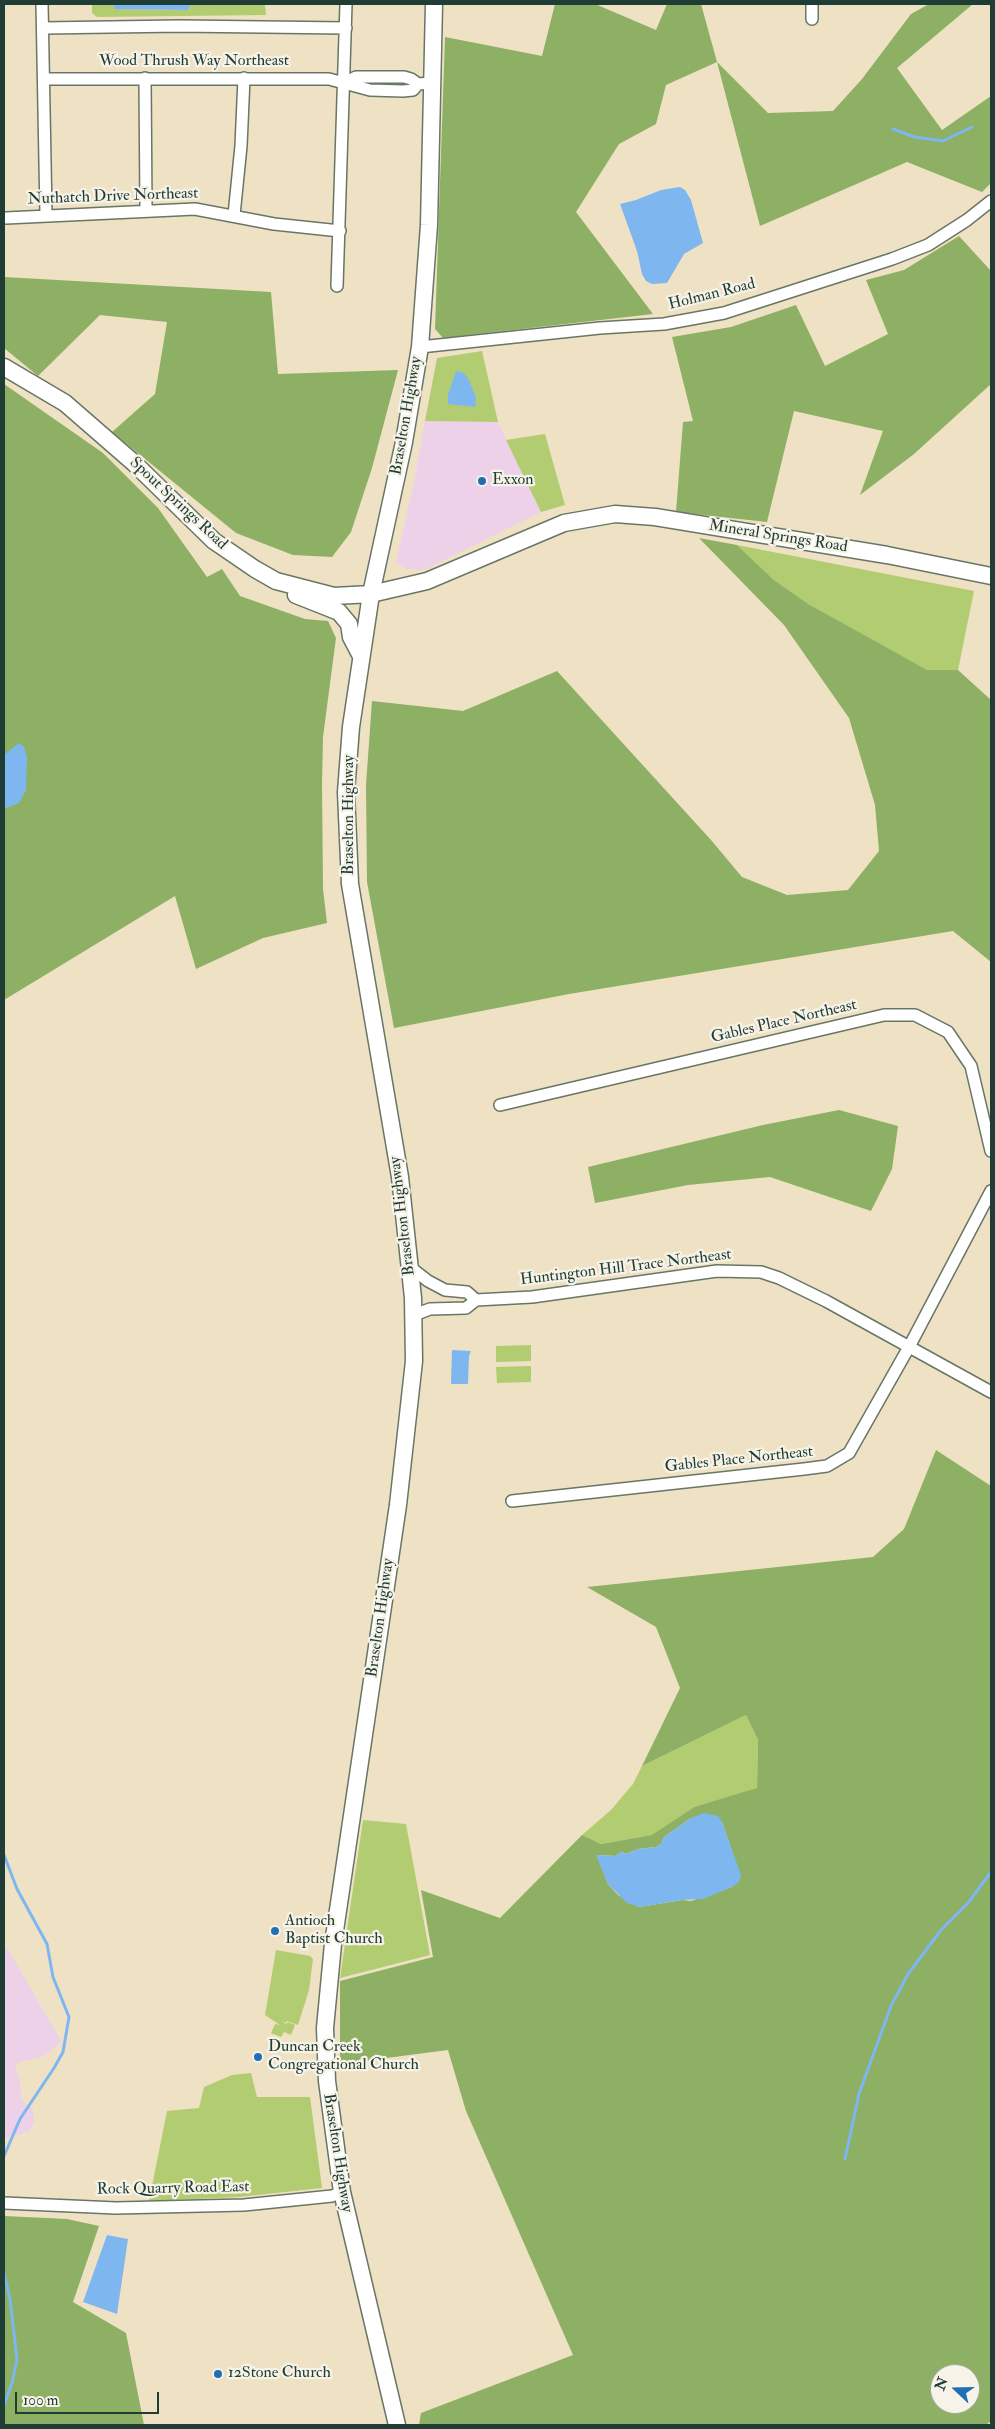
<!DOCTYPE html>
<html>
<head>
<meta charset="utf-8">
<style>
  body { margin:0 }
  #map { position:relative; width:995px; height:2429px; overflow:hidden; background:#efe1c3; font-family:"IM FELL Double Pica",serif }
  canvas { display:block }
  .frame { position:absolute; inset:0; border:5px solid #1f3d34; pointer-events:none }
  .north { position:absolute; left:930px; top:2364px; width:50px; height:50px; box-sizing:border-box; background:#f7f3e8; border:1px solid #a1aaa0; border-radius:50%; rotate:291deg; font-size:14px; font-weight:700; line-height:20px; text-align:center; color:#1f3d34 }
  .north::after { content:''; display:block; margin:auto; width:18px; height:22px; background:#1f6fb2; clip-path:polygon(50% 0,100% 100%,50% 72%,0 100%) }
  .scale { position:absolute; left:15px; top:2392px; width:144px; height:22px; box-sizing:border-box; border:2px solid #1f3d34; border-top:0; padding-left:6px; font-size:15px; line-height:18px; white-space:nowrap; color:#1f3d34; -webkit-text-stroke:4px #f7f3e8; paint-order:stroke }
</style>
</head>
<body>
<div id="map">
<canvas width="995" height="2429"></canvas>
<div class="frame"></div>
<div class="north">N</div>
<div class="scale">100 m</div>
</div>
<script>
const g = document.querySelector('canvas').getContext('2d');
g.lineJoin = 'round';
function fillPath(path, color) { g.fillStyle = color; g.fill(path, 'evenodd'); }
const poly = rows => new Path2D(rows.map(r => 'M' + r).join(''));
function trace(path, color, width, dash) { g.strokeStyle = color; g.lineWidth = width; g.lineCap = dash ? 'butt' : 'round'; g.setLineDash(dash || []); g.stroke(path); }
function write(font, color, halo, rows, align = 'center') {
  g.font = font + ' "IM FELL Double Pica",serif'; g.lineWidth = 4.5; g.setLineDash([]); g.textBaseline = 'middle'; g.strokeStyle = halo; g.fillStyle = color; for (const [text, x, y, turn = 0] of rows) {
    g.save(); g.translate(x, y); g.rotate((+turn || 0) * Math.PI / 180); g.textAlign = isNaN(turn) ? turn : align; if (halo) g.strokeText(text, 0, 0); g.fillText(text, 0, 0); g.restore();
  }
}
const built = poly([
  [425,421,498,422,541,512,424,570,406,569,396,562,414,483],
  [4,1943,62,2042,44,2056,19,2062,15,2068,19,2077,22,2101,33,2109,34,2122,29,2132,4,2138]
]);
const green = poly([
  [92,4,114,4,114,9,188,10,190,4,265,4,266,15,97,17,92,13],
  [482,351,498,422,425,421,437,358],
  [545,434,565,505,541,512,506,440],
  [737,545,974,591,958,670,927,670,877,644,810,605,774,580],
  [531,1345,531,1361,496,1362,496,1346],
  [531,1366,531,1382,497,1383,496,1367],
  [746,1715,758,1740,757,1789,694,1807,653,1835,601,1844,582,1835,611,1810,633,1784,642,1766],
  [363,1820,406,1824,430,1955,340,1978],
  [276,1950,310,1956,313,1959,309,1990,298,2025,287,2021,286,2023,281,2021,286,2024,288,2022,295,2025,291,2035,284,2032,281,2037,271,2033,275,2024,280,2025,265,2015],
  [251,2073,257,2097,310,2097,322,2188,239,2197,149,2201,167,2111,199,2108,204,2087,232,2075]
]);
const forest = poly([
  [555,4,595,4,656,30,667,4,701,4,717,62,768,113,833,111,862,79,911,14,929,4,973,4,897,68,942,130,991,96,991,183,982,192,907,162,760,226,717,62,666,85,656,124,619,144,576,212,653,314,443,338,435,329,445,37,542,56],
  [959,236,991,271,991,384,914,454,860,495,883,431,794,411,767,522,676,512,683,422,693,421,672,337,731,327,796,305,825,366,888,334,866,280,904,270],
  [4,277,271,292,278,374,398,370,372,468,351,532,332,557,293,555,236,533,112,432,155,394,167,322,100,315,38,376,4,348],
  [4,384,103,453,158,508,207,577,222,569,240,596,305,619,328,621,336,638,323,737,322,783,323,889,327,923,263,938,196,969,175,896,4,1000],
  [699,538,737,545,774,580,810,605,927,670,958,670,991,700,991,962,953,931,569,994,394,1028,367,882,366,785,372,701,463,711,557,671,711,840,742,877,787,895,848,890,879,851,875,805,849,718,784,625],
  [839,1110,898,1126,892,1169,871,1211,770,1177,688,1185,595,1203,588,1167,763,1125],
  [936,1450,991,1486,991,2421,986,2425,419,2425,421,2413,573,2355,466,2111,448,2050,340,2064,340,1981,433,1957,421,1890,500,1918,582,1835,601,1844,652,1835,694,1807,757,1788,758,1740,746,1715,642,1766,680,1688,656,1627,587,1587,873,1557,904,1529],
  [691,1818,722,1822,730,1845,732,1887,691,1901,682,1900,639,1907,618,1895,608,1884,597,1855,615,1856,622,1852,626,1854,638,1849,656,1847,661,1844,664,1837],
  [940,2374,970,2374,970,2404,940,2404],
  [4,2216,67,2219,99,2226,73,2302,126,2333,144,2425,4,2425]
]);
const water = poly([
  [114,4,190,4,188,10,114,9],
  [680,187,685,190,691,200,703,243,684,254,667,283,652,284,646,281,642,274,637,251,620,204,636,200,661,190],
  [456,371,462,372,468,378,476,397,475,407,448,404,448,395],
  [19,743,24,747,27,757,26,790,19,803,4,809,4,755],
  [452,1350,471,1351,469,1356,468,1384,451,1384],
  [704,1813,718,1816,722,1822,741,1875,739,1882,732,1887,703,1899,682,1900,640,1907,627,1903,608,1884,596,1855,615,1856,622,1852,626,1854,638,1849,656,1847,661,1844,664,1837,691,1818],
  [107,2235,128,2239,117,2314,83,2302]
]);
const stream = poly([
  [893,129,915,137,943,141,972,127],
  [4,1855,17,1889,47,1944,53,1977,69,2017,63,2052,54,2068,20,2119,4,2156],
  [845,2159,859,2094,891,2006,908,1974,941,1930,968,1903,991,1872],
  [4,2273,10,2299,17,2360,12,2383,4,2405]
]);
const street = poly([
  [42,4,46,215],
  [812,19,812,4],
  [43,28,179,26,346,28],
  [145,78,146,210],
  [44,79,329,79,344,83],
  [418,84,413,90,403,91,370,90,344,83,356,77,404,77,411,79,418,84,432,83],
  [234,215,241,146,244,78],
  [6,218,195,209,274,224,340,231],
  [337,286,346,4],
  [420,347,600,328,664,324,724,313,892,259,928,245,967,220,991,201],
  [500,1105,884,1015,915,1015,948,1032,971,1066,991,1151],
  [410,1267,428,1281,445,1290,467,1292,476,1300],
  [414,1315,430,1309,466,1308,476,1300,532,1297,717,1271,761,1272,779,1278,826,1301,991,1392],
  [512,1501,804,1469,827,1466,849,1453,909,1347,991,1191],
  [4,2203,116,2208,244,2205,332,2196,342,2192]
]);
const secondary = poly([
  [4,367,65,403,134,463,214,541,255,569,276,581,334,596,371,594,427,581,564,523,615,514,655,517,887,555,991,576],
  [296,595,339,612,349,624,351,637,361,656],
  [397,2425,342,2192,327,2081,325,2028,333,1944,398,1505,414,1361,413,1298,400,1177,350,884,346,792,351,727,371,594,404,442,420,347,429,225,434,4]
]);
const markers = [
  [482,481,5,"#1f6fb2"],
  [275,1931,5,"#1f6fb2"],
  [258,2057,5,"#1f6fb2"],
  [218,2374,5,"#1f6fb2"]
];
const streetNames = [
  ["Wood Thrush Way Northeast",194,62],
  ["Nuthatch Drive Northeast",113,197,-2],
  ["Holman Road",712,295,-14],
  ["Braselton Highway",407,416,-80],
  ["Spout Springs Road",178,504,43],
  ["Mineral Springs Road",778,537,9],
  ["Braselton Highway",350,815,-90],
  ["Gables Place Northeast",784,1022,-13],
  ["Braselton Highway",403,1216,-97],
  ["Huntington Hill Trace Northeast",626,1268,-7],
  ["Gables Place Northeast",739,1460,-6],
  ["Braselton Highway",381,1618,-82],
  ["Braselton Highway",337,2153,81],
  ["Rock Quarry Road East",173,2189,-1]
];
const poiNames = [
  ["Exxon",492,481],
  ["Antioch",285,1922],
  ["Baptist Church",285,1940],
  ["Duncan Creek",268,2048],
  ["Congregational Church",268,2066],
  ["12Stone Church",228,2374]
];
fillPath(built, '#edd1e9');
fillPath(green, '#b2cc72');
fillPath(forest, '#8db064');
fillPath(water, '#7eb7ef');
trace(stream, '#7eb7ef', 3);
trace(street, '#687666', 14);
trace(secondary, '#687666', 19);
trace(street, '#fff', 11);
trace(secondary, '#fff', 16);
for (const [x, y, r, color] of markers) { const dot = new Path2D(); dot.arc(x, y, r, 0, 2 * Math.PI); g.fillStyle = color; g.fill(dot); trace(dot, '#f7f3e8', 2); }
write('16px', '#1f3d34', '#f7f3e8', streetNames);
write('16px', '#1f3d34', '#f7f3e8', poiNames, 'left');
</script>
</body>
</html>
